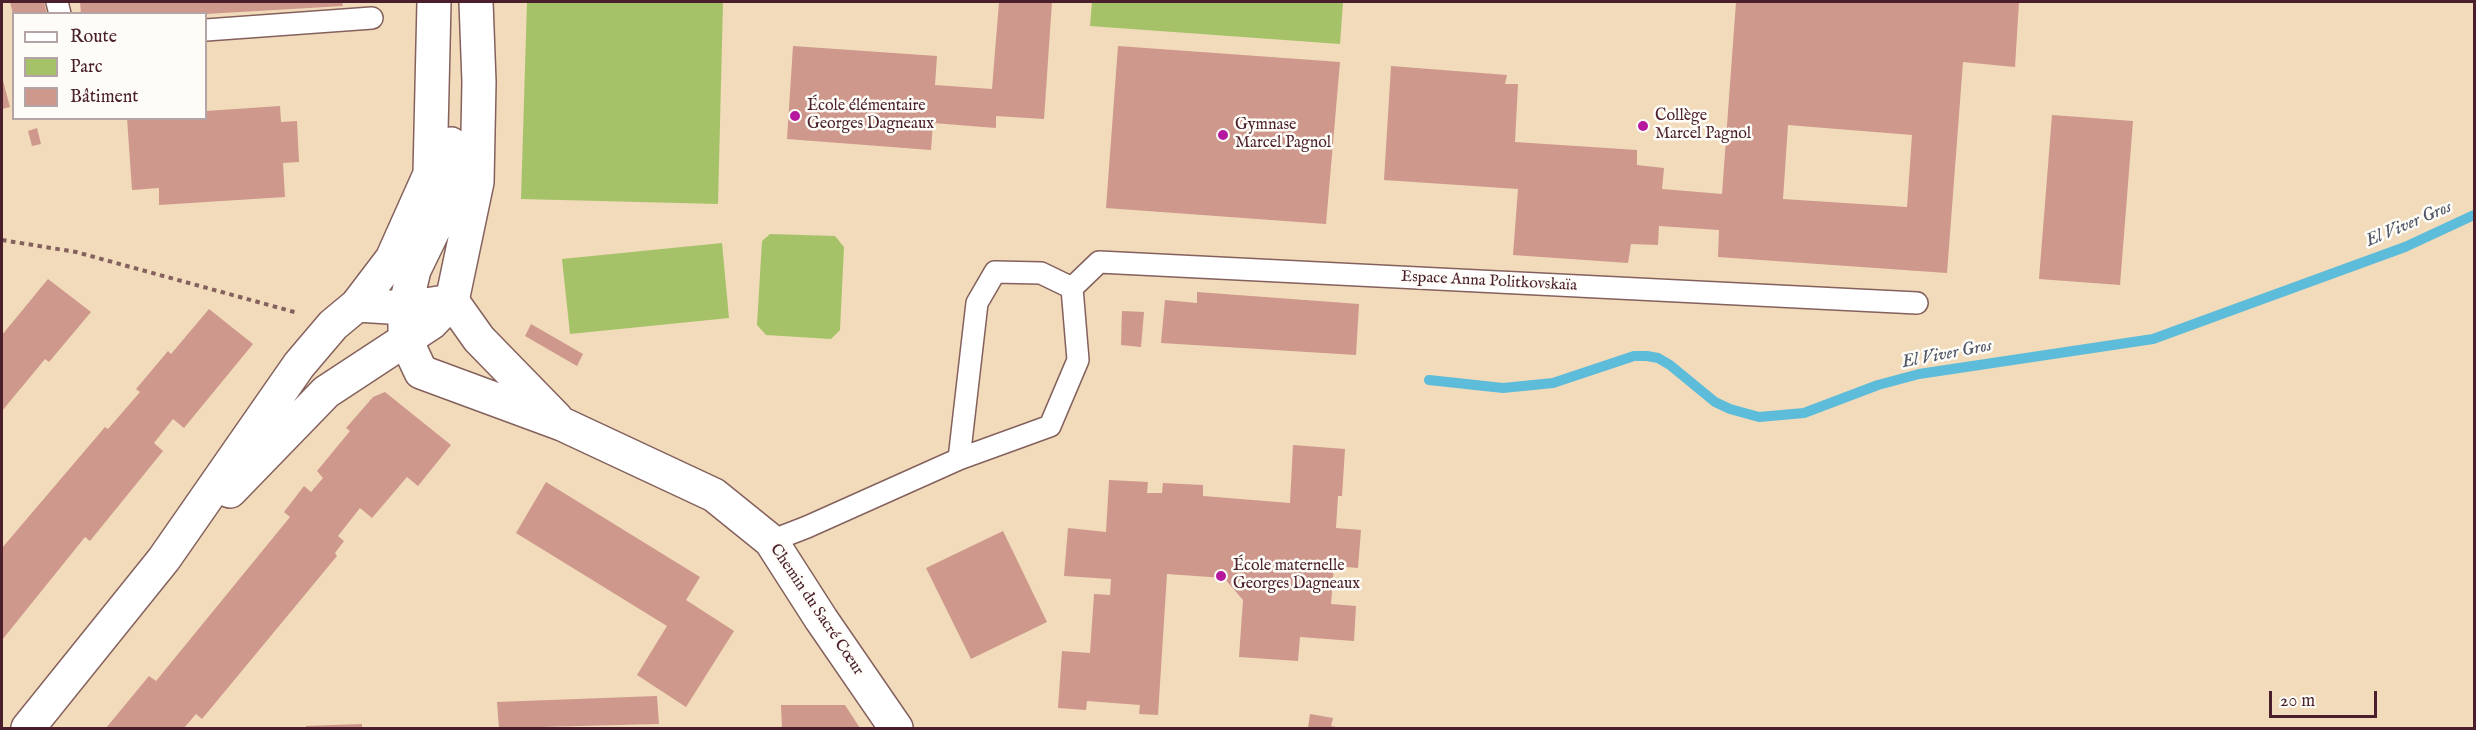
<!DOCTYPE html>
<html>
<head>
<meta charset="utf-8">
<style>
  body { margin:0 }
  #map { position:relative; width:2476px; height:730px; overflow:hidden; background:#f1dbba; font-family:"IM FELL English",serif }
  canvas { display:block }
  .frame { position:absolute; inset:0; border:3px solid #4a1f2b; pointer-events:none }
  .legend { position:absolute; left:12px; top:12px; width:195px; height:108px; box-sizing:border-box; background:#fdfcf7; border:2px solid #b5a4a5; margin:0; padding:8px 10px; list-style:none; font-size:18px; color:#4a1f2b }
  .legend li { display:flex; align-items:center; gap:12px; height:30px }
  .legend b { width:30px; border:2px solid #b5a4a5 }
  .scale { position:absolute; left:2269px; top:691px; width:108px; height:27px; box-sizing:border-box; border:3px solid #4a1f2b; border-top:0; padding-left:8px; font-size:18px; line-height:21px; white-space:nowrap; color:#4a1f2b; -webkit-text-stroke:4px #fdfcf7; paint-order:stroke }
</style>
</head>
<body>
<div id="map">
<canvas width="2476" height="730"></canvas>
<div class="frame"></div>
<ul class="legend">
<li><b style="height:8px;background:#fff"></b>Route</li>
<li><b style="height:16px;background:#a6c269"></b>Parc</li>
<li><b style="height:16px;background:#ce988c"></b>Bâtiment</li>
</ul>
<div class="scale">20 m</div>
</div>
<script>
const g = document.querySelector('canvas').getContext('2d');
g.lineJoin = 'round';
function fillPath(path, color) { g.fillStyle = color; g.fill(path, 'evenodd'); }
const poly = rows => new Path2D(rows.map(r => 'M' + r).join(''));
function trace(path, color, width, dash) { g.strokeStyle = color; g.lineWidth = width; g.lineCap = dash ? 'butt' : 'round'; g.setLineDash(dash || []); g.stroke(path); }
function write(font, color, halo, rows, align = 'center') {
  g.font = font + ' "IM FELL English",serif'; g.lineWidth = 5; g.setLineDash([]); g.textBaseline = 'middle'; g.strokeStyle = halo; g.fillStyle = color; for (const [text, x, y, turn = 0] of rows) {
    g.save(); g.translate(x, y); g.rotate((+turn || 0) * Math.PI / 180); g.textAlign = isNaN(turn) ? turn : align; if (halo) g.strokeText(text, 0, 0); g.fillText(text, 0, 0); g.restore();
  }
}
const green = poly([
  [527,2,723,2,718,204,521,199],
  [1092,2,1343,2,1340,44,1090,26],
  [770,234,835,236,844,247,840,330,831,339,766,335,757,325,762,241],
  [722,243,729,318,570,334,562,259]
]);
const stream = poly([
  [1429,380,1503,388,1553,383,1634,356,1647,356,1658,358,1670,365,1715,402,1730,409,1759,417,1804,413,1878,385,1919,374,2153,339,2405,247,2474,215]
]);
const building = poly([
  [10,2,44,2,47,14,13,14],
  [80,2,342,2,343,6,206,14,81,14],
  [999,2,1052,2,1044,119,996,116,996,128,933,123,931,150,787,139,793,46,937,56,935,85,992,89],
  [1736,2,2019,2,2015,67,1963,62,1947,273,1718,257,1719,230,1659,226,1658,245,1631,244,1628,263,1513,255,1518,189,1384,180,1391,66,1507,75,1505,84,1518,84,1515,142,1637,150,1637,165,1664,168,1662,189,1722,194],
  [1788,125,1912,135,1907,207,1783,199],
  [1118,46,1340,62,1326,224,1106,208],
  [2,77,10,107,2,109],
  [280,106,281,122,297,121,299,162,283,163,285,197,159,205,159,188,132,190,127,118,206,118,206,111],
  [2052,115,2133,121,2120,285,2039,279],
  [37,128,41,144,32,146,28,131],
  [48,279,91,312,49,362,45,359,2,411,2,335],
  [1197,292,1359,304,1356,355,1161,343,1165,300,1197,303],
  [209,309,253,344,184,428,173,419,154,443,163,451,90,541,85,537,2,640,2,548,105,427,108,429,140,392,136,389,168,351,171,354],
  [1122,311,1144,312,1141,347,1121,345],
  [531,324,583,354,577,366,525,336],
  [385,392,451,445,418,486,407,477,372,518,360,508,338,536,344,541,335,553,337,556,202,719,196,714,184,728,106,728,149,676,156,681,290,517,284,512,304,486,311,492,323,478,317,471,350,431,346,428,373,397],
  [1293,445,1345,449,1342,496,1338,496,1336,528,1361,530,1358,568,1334,566,1331,604,1356,606,1354,641,1300,637,1298,661,1239,657,1243,600,1224,578,1167,574,1158,715,1139,714,1140,705,1087,701,1086,710,1058,708,1062,651,1090,653,1094,594,1110,595,1111,579,1064,576,1068,528,1106,532,1109,480,1148,482,1147,493,1162,493,1163,483,1203,485,1203,496,1290,503],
  [546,482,700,577,686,600,734,631,686,707,637,675,667,626,516,533],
  [1003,531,1047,622,971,659,926,568],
  [657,696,659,724,499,728,497,702],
  [781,705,845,705,860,728,782,728],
  [1310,714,1333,718,1331,726,1341,728,1308,728],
  [362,724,362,728,306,728,306,726]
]);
const path = poly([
  [2,240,76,252,298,313]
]);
const lane = poly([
  [57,2,60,14],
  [206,30,372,18],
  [1072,288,1099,262,1917,303],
  [771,541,807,527,959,459,1050,426,1078,360,1072,288,1041,273,995,272,977,303,959,459]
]);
const street = poly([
  [357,305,405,308,452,301,479,339,556,418],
  [405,338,421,372,562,424,714,495,771,541,821,619,896,728]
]);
const secondary = poly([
  [405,338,405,308,414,270,447,202,451,144],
  [230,491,326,392,431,323,452,301,477,182,479,82,476,2],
  [28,728,164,559,299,365,333,325,357,305,392,259,430,174,434,2]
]);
const markers = [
  [795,116,6,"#b5179e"],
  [1643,126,6,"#b5179e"],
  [1223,135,6,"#b5179e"],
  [1221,576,6,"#b5179e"]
];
const poiNames = [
  ["École élémentaire",807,107],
  ["Georges Dagneaux",807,125],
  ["Collège",1655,117],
  ["Marcel Pagnol",1655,135],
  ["Gymnase",1235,126],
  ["Marcel Pagnol",1235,144],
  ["École maternelle",1233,567],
  ["Georges Dagneaux",1233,585]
];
const streetNames = [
  ["Espace Anna Politkovskaïa",1489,282,3],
  ["Chemin du Sacré Cœur",816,610,56]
];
const waterNames = [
  ["El Viver Gros",2409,225,-23],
  ["El Viver Gros",1947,355,-11]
];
fillPath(green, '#a6c269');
trace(stream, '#5cbcda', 10);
fillPath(building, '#ce988c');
trace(lane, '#84615d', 24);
trace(street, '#84615d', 36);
trace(secondary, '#84615d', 36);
trace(path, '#84615d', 4, [4.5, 4.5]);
trace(lane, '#fff', 21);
trace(street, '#fff', 33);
trace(secondary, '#fff', 33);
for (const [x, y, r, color] of markers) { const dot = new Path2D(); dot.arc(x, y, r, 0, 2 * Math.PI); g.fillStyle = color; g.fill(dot); trace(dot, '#fdfcf7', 2); }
write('16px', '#4a1f2b', '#fdfcf7', poiNames, 'left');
write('16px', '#4a1f2b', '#fdfcf7', streetNames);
write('italic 18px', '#505668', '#fdfcf7', waterNames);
</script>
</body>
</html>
